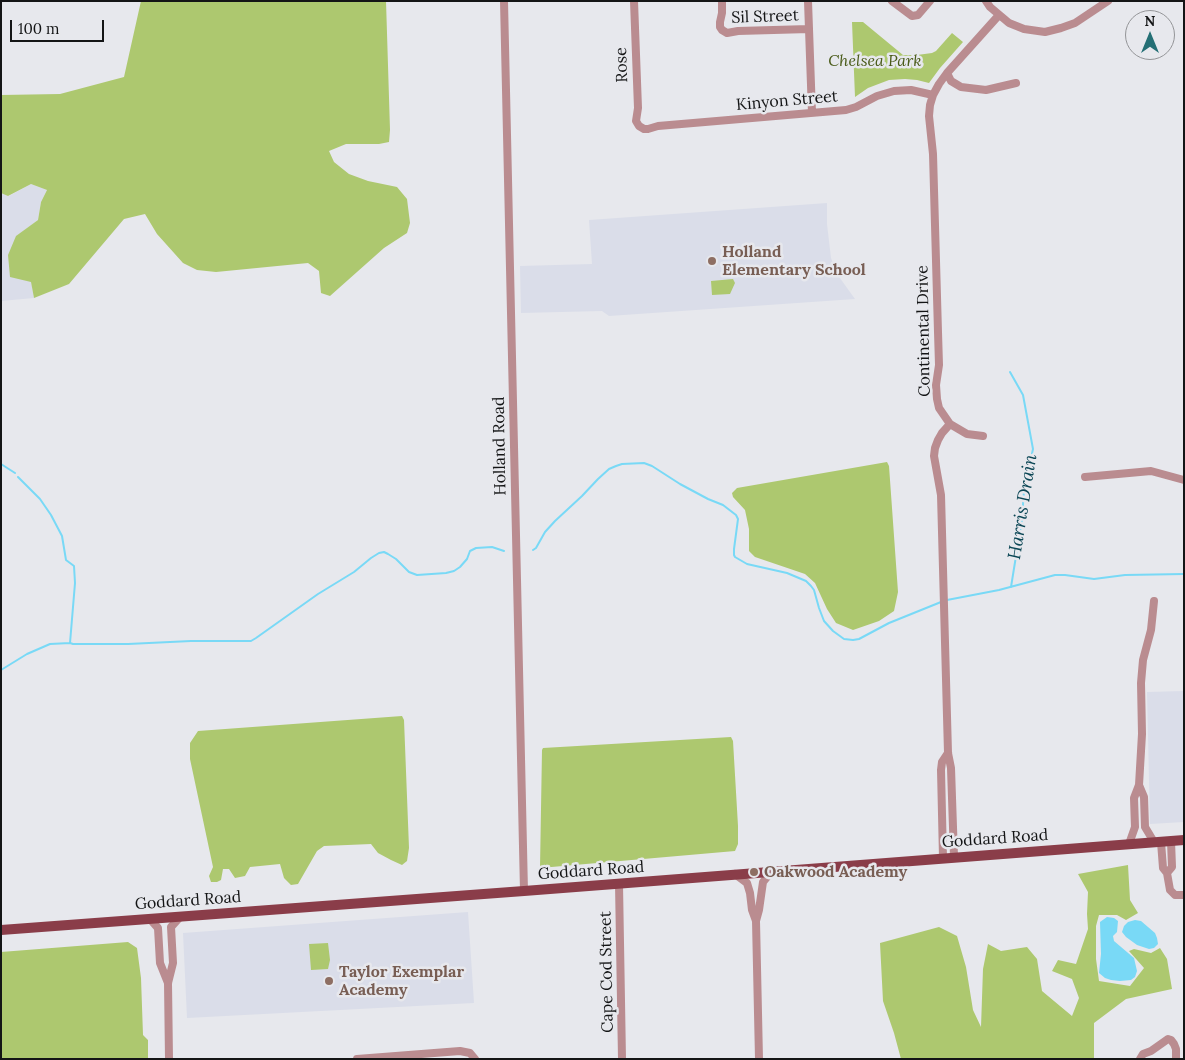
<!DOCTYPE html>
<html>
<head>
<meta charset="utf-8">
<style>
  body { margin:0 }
  #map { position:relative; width:1185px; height:1060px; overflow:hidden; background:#e7e8ed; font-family:Lora,serif }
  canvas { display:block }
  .frame { position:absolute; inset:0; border:2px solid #141516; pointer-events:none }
  .north { position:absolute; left:1125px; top:10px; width:50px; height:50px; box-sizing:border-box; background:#e7e8ed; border:1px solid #939497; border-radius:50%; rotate:0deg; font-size:14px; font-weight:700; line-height:20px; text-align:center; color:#141516 }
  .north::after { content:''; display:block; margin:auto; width:18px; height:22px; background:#246f75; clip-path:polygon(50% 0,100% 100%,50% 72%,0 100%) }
  .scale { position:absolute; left:10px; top:20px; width:94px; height:22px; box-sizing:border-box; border:2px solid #141516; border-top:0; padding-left:6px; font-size:15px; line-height:18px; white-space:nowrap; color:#141516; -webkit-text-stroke:4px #e7e8ed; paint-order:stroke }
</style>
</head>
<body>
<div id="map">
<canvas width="1185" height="1060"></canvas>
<div class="frame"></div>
<div class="north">N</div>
<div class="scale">100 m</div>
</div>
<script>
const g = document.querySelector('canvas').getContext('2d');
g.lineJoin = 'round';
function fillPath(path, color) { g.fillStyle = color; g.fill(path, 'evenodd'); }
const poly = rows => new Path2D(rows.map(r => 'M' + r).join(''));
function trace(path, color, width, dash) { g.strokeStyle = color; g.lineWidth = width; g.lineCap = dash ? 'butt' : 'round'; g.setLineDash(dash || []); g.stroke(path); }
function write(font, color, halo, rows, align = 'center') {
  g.font = font + ' Lora,serif'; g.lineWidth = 5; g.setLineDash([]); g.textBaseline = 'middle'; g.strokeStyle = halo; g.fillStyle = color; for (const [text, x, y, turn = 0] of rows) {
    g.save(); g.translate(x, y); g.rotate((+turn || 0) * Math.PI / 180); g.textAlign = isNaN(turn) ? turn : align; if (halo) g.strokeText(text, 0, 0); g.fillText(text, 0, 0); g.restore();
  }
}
const built = poly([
  [31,184,47,190,41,202,38,220,17,236,31,281,34,298,1,301,1,193,9,196],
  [827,203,827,224,831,258,837,274,855,299,609,316,602,311,521,313,520,266,592,264,589,220],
  [1184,691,1184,822,1150,824,1147,692],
  [468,912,474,1003,187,1018,183,933]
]);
const green = poly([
  [141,1,386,1,390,130,389,142,379,144,346,144,329,151,334,162,349,174,368,181,397,187,407,199,410,223,407,233,384,248,330,296,321,293,319,271,308,263,216,272,197,270,183,263,157,234,145,214,124,219,69,284,34,298,31,282,10,277,8,255,16,236,38,220,41,202,47,190,31,184,8,196,1,193,1,95,60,94,124,77],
  [852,22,863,22,903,55,917,55,932,53,936,51,952,33,963,42,940,68,929,83,917,80,905,79,889,80,868,88,855,97],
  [733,279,735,283,730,294,712,295,711,281],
  [887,462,889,466,898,592,894,611,879,621,853,630,836,623,827,609,815,583,805,574,755,557,749,551,749,529,745,510,733,497,732,493,737,488],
  [402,716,404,720,409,848,407,861,402,865,391,860,378,853,371,844,324,846,317,851,298,884,291,885,284,878,280,864,250,867,245,876,235,878,229,869,223,869,221,880,217,882,211,882,209,876,213,867,190,759,190,743,198,731],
  [731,737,733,741,738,826,738,844,735,851,540,868,542,750,543,748],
  [1128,865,1130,900,1138,913,1126,920,1117,915,1099,915,1096,926,1096,959,1099,981,1130,986,1144,968,1129,951,1134,949,1151,953,1160,948,1167,959,1172,989,1126,999,1094,1023,1094,1059,901,1059,894,1033,883,1001,880,943,939,927,957,936,966,967,973,1010,981,1027,983,969,988,944,1001,951,1027,947,1037,959,1042,991,1072,1016,1079,998,1072,979,1052,971,1058,960,1076,964,1088,929,1087,914,1088,892,1078,874],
  [128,942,137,948,141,978,143,1035,148,1040,148,1059,1,1059,1,952],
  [328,943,330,960,328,969,311,970,309,944]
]);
const water = poly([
  [1107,917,1114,918,1118,921,1117,932,1113,936,1114,941,1134,958,1137,971,1135,977,1131,980,1120,981,1111,980,1105,978,1099,973,1101,954,1100,922],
  [1135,920,1141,921,1155,933,1157,938,1158,944,1154,948,1149,949,1137,945,1126,937,1122,932,1124,926,1128,922]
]);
const stream = poly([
  [1010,372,1023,395,1033,449,1024,490,1022,519,1011,587],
  [1,464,15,473],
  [18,477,40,499,51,515,62,536,66,560,74,566,75,583,70,643],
  [533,550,536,548,545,532,555,521,582,496,598,479,609,469,616,466,622,464,644,463,652,466,680,484,708,499,723,505,736,515,738,519,734,549,734,555,735,557,747,564,787,573,806,581,811,586,814,590,819,608,824,621,833,631,844,639,853,640,859,639,889,623,941,602],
  [947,600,999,590,1055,575,1065,575,1094,579,1125,575,1184,574],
  [1,670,27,654,50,644,70,643,73,644,128,644,191,641,251,641,256,638,318,594,354,572,371,558,379,553,384,552,388,554,396,559,409,572,417,575,446,573,454,571,460,567,467,559,470,551,476,548,492,547,504,551]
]);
const minor = poly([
  [504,1,524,891],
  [634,1,638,108,636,121,639,126,644,129,648,129,658,126,846,110,856,107,877,96,894,91,911,90,933,95],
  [722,1,722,13,720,22,720,27,722,30,727,33,738,31,809,29],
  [808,1,812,113],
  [892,1,912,16,918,15,930,1],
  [986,1,990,7,1009,23,1024,29,1045,32,1061,28,1075,23,1108,1],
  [947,73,951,81,961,87,986,90,1016,83],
  [950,424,942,433,938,440,935,448,934,456,941,495,948,753,951,768,954,857],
  [983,436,967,434,950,424,939,408,937,399,936,385,939,365,938,332,933,154,929,116,930,105,933,95,939,84,947,73,999,15],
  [1085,477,1151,471,1184,480],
  [1139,785,1142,734,1141,683,1143,660,1151,630,1154,601],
  [1161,842,1163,868,1167,873,1170,890,1175,895,1184,895],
  [1129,844,1135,827,1134,798,1139,785,1144,797,1145,827,1154,842],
  [943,858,941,770,942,762,948,753],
  [1167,873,1172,867,1171,841],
  [735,874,747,883,750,893,752,910,756,921,759,1059],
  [619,884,622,1059],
  [150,919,158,928,160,963,168,983],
  [756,921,759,910,763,882,772,871],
  [169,1059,168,983,173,963,171,927,180,917],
  [357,1059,460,1051,470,1053,475,1059],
  [1140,1059,1143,1054,1151,1051,1168,1039,1171,1040,1174,1044,1176,1049,1176,1059]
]);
const major = poly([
  [1,930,524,891,1184,840]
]);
const markers = [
  [712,261,5,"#8d6e63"],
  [754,872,5,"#8d6e63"],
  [329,981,5,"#8d6e63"]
];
const streetNames = [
  ["Sil Street",765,17,-2],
  ["Rose",622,65,-92],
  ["Kinyon Street",787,101,-5],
  ["Continental Drive",924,331,-91],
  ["Holland Road",500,446,-91],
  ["Goddard Road",995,839,-4],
  ["Goddard Road",591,871,-4],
  ["Goddard Road",188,901,-4],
  ["Cape Cod Street",607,972,-91]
];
const parkNames = [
  ["Chelsea Park",875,61]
];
const educationNames = [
  ["Holland",722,252],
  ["Elementary School",722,270],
  ["Oakwood Academy",764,872],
  ["Taylor Exemplar",339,972],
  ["Academy",339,990]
];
const waterNames = [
  ["Harris Drain",1023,507,-81]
];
fillPath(built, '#dadde9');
fillPath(green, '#adc86f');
fillPath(water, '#79d9f6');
trace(stream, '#79d9f6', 2);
trace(minor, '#ba8c90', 8);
trace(major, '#8a3d49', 10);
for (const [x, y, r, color] of markers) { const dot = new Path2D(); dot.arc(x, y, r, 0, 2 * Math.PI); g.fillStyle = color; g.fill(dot); trace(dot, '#e7e8ed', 2); }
write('16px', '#141516', '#e7e8ed', streetNames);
write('italic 16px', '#4a5b19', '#e7e8ed', parkNames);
write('bold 16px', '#785e54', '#e7e8ed', educationNames, 'left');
write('italic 18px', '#0b4655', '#e7e8ed', waterNames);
</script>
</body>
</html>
